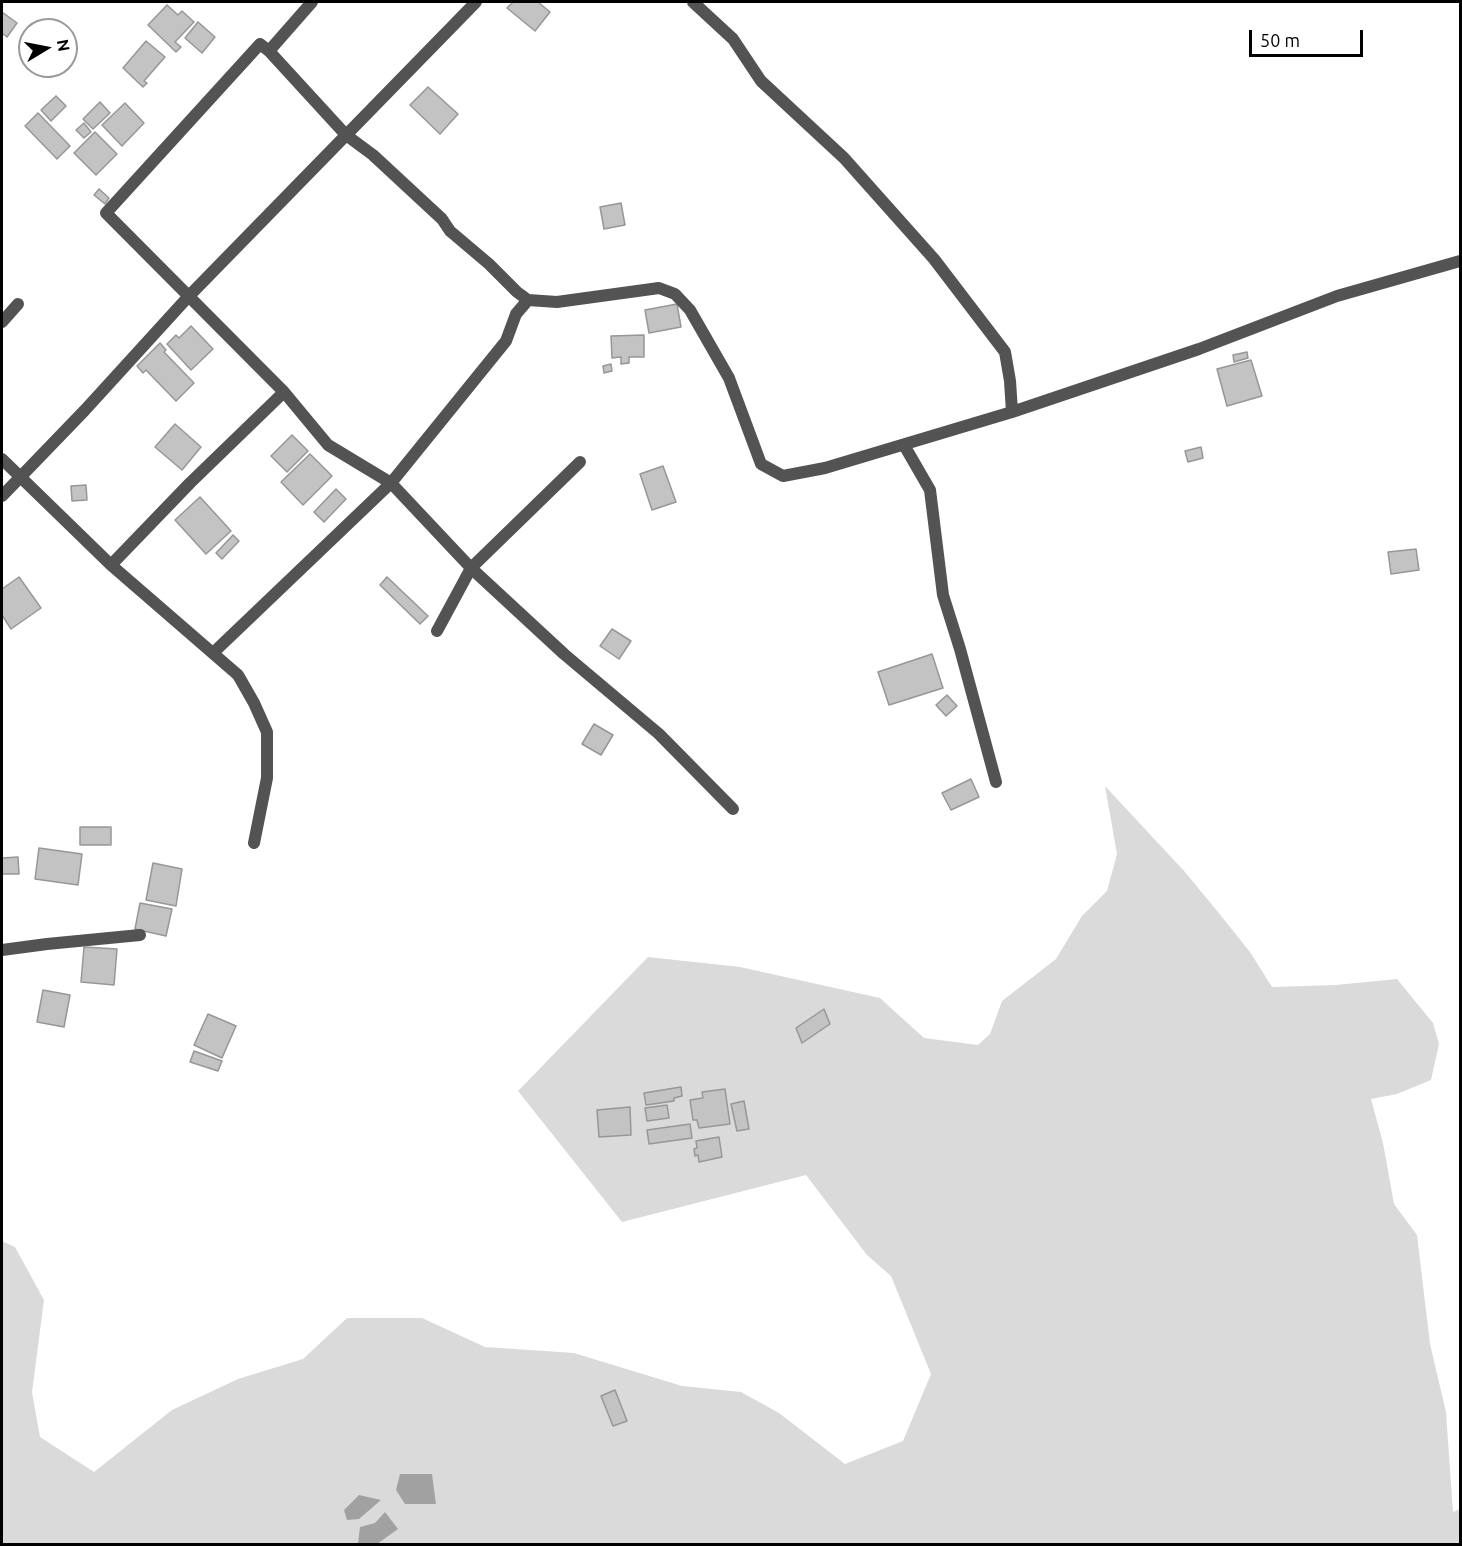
<!DOCTYPE html>
<html>
<head>
<meta charset="utf-8">
<style>
  body { margin:0 }
  #map { position:relative; width:1462px; height:1546px; overflow:hidden; background:#fff; font-family:Ubuntu,sans-serif }
  canvas { display:block }
  .frame { position:absolute; inset:0; border:3px solid #000; pointer-events:none }
  .north { position:absolute; left:18px; top:18px; width:60px; height:60px; box-sizing:border-box; background:#fff; border:2px solid #999; border-radius:50%; rotate:80deg; font-size:16px; font-weight:700; line-height:24px; text-align:center; color:#000 }
  .north::after { content:''; display:block; margin:auto; width:21px; height:27px; background:#000; clip-path:polygon(50% 0,100% 100%,50% 72%,0 100%) }
  .scale { position:absolute; left:1249px; top:30px; width:114px; height:27px; box-sizing:border-box; border:3px solid #000; border-top:0; padding-left:8px; font-size:18px; line-height:21px; white-space:nowrap; color:#000; -webkit-text-stroke:4px #fff; paint-order:stroke }
</style>
</head>
<body>
<div id="map">
<canvas width="1462" height="1546"></canvas>
<div class="frame"></div>
<div class="north">N</div>
<div class="scale">50 m</div>
</div>
<script>
const g = document.querySelector('canvas').getContext('2d');
g.lineJoin = 'round';
function fillPath(path, color) { g.fillStyle = color; g.fill(path, 'evenodd'); }
const poly = rows => new Path2D(rows.map(r => 'M' + r).join(''));
function trace(path, color, width, dash) { g.strokeStyle = color; g.lineWidth = width; g.lineCap = dash ? 'butt' : 'round'; g.setLineDash(dash || []); g.stroke(path); }
const green = poly([
  [1105,786,1185,872,1218,912,1250,952,1272,987,1336,985,1397,979,1433,1023,1439,1044,1431,1080,1397,1094,1371,1099,1383,1143,1394,1204,1417,1235,1430,1344,1446,1412,1453,1512,1460,1509,1460,1544,2,1544,2,1241,15,1247,44,1300,32,1392,40,1437,94,1472,172,1410,238,1379,303,1359,347,1318,422,1318,485,1347,574,1353,682,1386,741,1392,779,1413,845,1464,903,1441,931,1374,891,1276,867,1255,806,1175,622,1222,518,1091,648,957,740,967,880,998,924,1038,978,1045,990,1034,1002,1001,1056,959,1082,916,1107,891,1117,854]
]);
const water = poly([
  [400,1474,432,1474,436,1504,405,1504,396,1490],
  [359,1495,381,1500,359,1519,347,1520,344,1510],
  [385,1512,398,1529,377,1544,358,1543,360,1527,375,1523]
]);
const building = poly([
  [513,2,538,2,550,12,535,31,507,8,513,2],
  [167,5,178,15,182,11,194,22,175,42,181,47,176,52,148,25,167,5],
  [2,12,17,23,7,37,2,33,2,12],
  [198,22,215,37,202,53,185,38,198,22],
  [146,41,165,57,144,81,147,83,143,87,123,68,146,41],
  [428,87,458,114,440,134,410,105,428,87],
  [56,96,66,106,51,121,41,110,56,96],
  [100,102,110,113,93,129,83,119,100,102],
  [125,103,144,123,122,146,102,125,125,103],
  [38,113,70,146,57,159,25,126,38,113],
  [84,123,91,132,84,138,76,130,84,123],
  [95,132,117,154,96,175,74,153,95,132],
  [99,189,109,198,105,204,94,195,99,189],
  [621,203,625,225,604,229,600,207,621,203],
  [677,304,681,327,649,333,645,310,677,304],
  [191,326,213,349,191,370,167,344,176,335,179,338,191,326],
  [644,335,644,357,629,357,629,363,621,364,621,357,612,358,611,336,644,335],
  [160,343,166,350,164,352,194,383,176,401,146,370,143,373,137,366,160,343],
  [1247,352,1248,358,1234,362,1233,355,1247,352],
  [1251,360,1262,396,1227,406,1217,369,1251,360],
  [611,364,612,371,604,373,603,366,611,364],
  [175,424,201,447,182,470,155,447,175,424],
  [292,435,308,451,287,472,271,456,292,435],
  [1201,447,1203,458,1188,462,1185,451,1201,447],
  [310,454,332,476,303,505,281,482,310,454],
  [663,466,676,502,652,510,640,474,663,466],
  [86,485,87,500,72,501,71,486,86,485],
  [336,489,346,499,324,522,314,512,336,489],
  [200,497,231,531,206,554,175,520,200,497],
  [233,535,239,541,222,559,216,553,233,535],
  [1416,549,1419,570,1391,574,1388,552,1416,549],
  [19,577,41,608,11,629,2,615,2,589,19,577],
  [387,577,428,616,420,624,380,585,387,577],
  [612,629,631,641,619,659,600,646,612,629],
  [932,654,943,688,889,705,878,672,932,654],
  [947,695,957,706,946,716,936,705,947,695],
  [594,724,613,735,601,755,582,744,594,724],
  [971,779,979,797,951,810,942,793,971,779],
  [80,827,111,827,111,845,80,845,80,827],
  [39,848,82,854,78,885,35,879,39,848],
  [18,857,19,874,2,874,2,858,18,857],
  [153,863,182,869,176,906,146,900,153,863],
  [140,903,172,909,166,936,135,929,140,903],
  [84,947,117,949,114,985,81,982,84,947],
  [43,990,70,995,64,1027,37,1022,43,990],
  [824,1009,830,1024,802,1043,796,1028,824,1009],
  [208,1014,236,1026,222,1058,194,1045,208,1014],
  [194,1051,222,1061,218,1071,190,1062,194,1051],
  [681,1087,682,1096,674,1098,674,1101,646,1105,644,1093,681,1087],
  [725,1089,730,1124,699,1128,697,1120,693,1120,690,1100,703,1098,702,1092,725,1089],
  [744,1101,749,1129,737,1131,731,1104,744,1101],
  [667,1105,669,1118,647,1121,645,1108,667,1105],
  [630,1107,631,1135,599,1137,597,1110,630,1107],
  [690,1124,692,1138,649,1144,647,1130,690,1124],
  [719,1137,722,1157,699,1162,698,1155,695,1156,694,1149,697,1148,696,1141,719,1137],
  [615,1390,627,1421,613,1426,601,1396,615,1390]
]);
const street = poly([
  [312,2,269,51,346,135,373,155,442,219,450,231,489,264,517,292,528,300,557,302,659,288,675,294,690,310,729,378,761,464,783,476,825,468,1012,412],
  [693,2,733,39,761,81,844,158,934,259,1005,352,1010,381,1012,412,1199,349,1337,296,1460,261],
  [269,51,260,44,106,213,284,392,328,445,391,483,471,568,564,654,659,734,733,809],
  [2,322,18,304],
  [904,445,930,490,943,595,960,649,996,782],
  [2,459,111,565,238,675,254,703,267,732,267,778,254,843],
  [2,496,85,410,188,297,476,2],
  [111,565,190,483,284,392],
  [437,631,471,568,580,462],
  [213,653,391,483,506,341,516,314,528,300],
  [2,950,47,944,140,935]
]);
fillPath(green, '#dadada');
fillPath(water, '#a1a1a1');
fillPath(building, '#c3c3c3');
trace(building, '#979797', 1.5);
trace(street, '#535353', 12);
</script>
</body>
</html>
